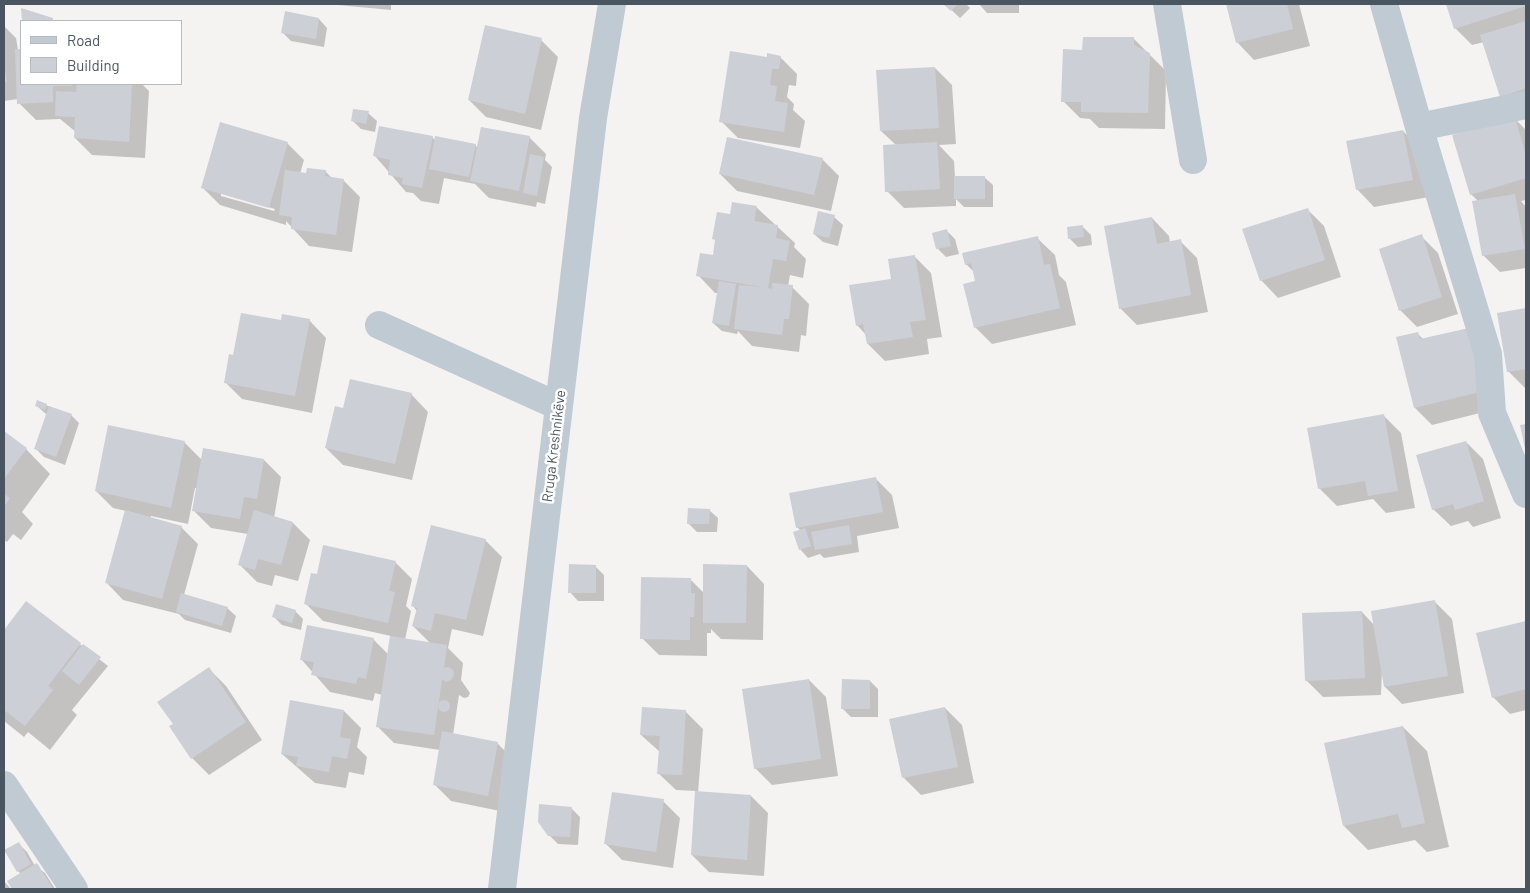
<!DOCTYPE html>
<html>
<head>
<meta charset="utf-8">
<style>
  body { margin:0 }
  #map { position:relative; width:1530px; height:893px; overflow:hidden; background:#f5f2f2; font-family:Barlow,sans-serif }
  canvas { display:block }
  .frame { position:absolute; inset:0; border:5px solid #495661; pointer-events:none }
  .legend { position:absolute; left:20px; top:20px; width:162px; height:65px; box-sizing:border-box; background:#fff; border:1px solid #b6bbc0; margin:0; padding:6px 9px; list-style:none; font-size:15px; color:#495661 }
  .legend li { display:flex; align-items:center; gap:10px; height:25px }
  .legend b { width:25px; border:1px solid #b6bbc0 }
</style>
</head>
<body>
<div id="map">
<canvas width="1530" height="893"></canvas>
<div class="frame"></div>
<ul class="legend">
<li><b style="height:6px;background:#c0cad2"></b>Road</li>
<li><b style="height:14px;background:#cccfd5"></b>Building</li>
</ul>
</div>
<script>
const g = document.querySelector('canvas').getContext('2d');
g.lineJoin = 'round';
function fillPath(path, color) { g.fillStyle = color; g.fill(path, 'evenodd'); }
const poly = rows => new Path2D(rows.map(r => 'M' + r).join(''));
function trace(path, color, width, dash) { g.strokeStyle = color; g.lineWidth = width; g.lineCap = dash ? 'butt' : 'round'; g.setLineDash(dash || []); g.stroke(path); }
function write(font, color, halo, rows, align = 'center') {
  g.font = font + ' Barlow,sans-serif'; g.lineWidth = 5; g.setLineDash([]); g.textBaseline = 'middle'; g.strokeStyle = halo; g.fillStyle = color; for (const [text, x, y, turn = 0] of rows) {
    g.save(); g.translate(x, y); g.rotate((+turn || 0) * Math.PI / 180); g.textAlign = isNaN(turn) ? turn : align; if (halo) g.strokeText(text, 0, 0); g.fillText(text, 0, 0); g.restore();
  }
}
const shadow = poly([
  [327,4,391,4,391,10],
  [945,4,966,4,970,8,960,18],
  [979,4,1019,4,1019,13,987,13],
  [1227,4,1299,4,1310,46,1254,60,1237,42],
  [1447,4,1526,4,1526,110,1501,96,1484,42,1472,45,1455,28],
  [319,19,327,28,324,47,291,41,282,32],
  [4,26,16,38,18,50,21,50,21,84,142,84,149,91,145,158,92,155,75,138,76,132,60,119,36,120,19,103,18,99,4,101],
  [1134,39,1166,71,1165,129,1099,128,1090,119,1080,118,1063,101,1084,51],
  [541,40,558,57,541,130,486,117,469,100],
  [780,57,797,74,796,86,789,85,787,97,794,104,793,110,805,121,800,148,738,138,721,121,768,58],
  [935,68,952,85,956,144,939,145,954,161,955,177,984,177,993,185,993,207,964,207,956,199,956,206,904,208,887,191,896,145,881,131],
  [368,113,377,121,375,132,361,129,352,120],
  [1514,118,1526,130,1526,200,1521,201,1526,207,1526,268,1500,272,1483,255,1478,201,1471,194],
  [1403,131,1420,148,1429,197,1374,207,1357,189],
  [432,137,436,141,475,145,478,148,529,137,546,154,545,160,552,167,545,204,537,202,536,207,489,198,475,184,444,178,439,204,421,201,413,193,406,192,375,156],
  [287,143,304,160,300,174,325,171,332,178,343,180,360,197,352,252,309,246,286,221,286,225,220,205,203,188],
  [221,193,275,209,274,211,221,196],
  [822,159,839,176,831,211,737,191,720,174],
  [756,207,795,243,794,247,806,259,803,278,790,275,788,286,792,287,809,304,806,336,801,335,799,352,752,346,738,331,737,334,722,331,713,323,718,293,715,293,698,275,714,256,731,215],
  [1307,209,1324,226,1341,277,1278,298,1261,280],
  [834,217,843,225,838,246,823,242,814,234],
  [1152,218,1169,236,1170,243,1180,241,1197,258,1208,312,1137,325,1120,308],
  [1082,226,1091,235,1092,245,1078,247,1070,239],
  [946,230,955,239,959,254,946,257,938,249],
  [1421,236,1438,253,1458,314,1417,327,1400,310],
  [1037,238,1055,255,1059,275,1066,282,1076,325,992,344,975,327,977,282,974,272,966,264],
  [914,256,931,273,942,337,927,339,929,354,885,361,868,344,866,335,857,325],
  [1526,310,1526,388,1525,388,1508,371,1498,314],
  [309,320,326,338,312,413,242,399,225,382,234,356,282,322],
  [1417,333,1423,339,1500,408,1432,425,1415,408],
  [411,394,428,412,412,480,343,465,326,448,344,410],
  [38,402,71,415,79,423,65,465,44,457,35,448,47,415,37,406],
  [1384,416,1401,433,1415,508,1386,513,1373,499,1337,506,1320,489,1308,429],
  [4,433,26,449,50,474,22,512,33,524,21,540,13,534,7,542,4,540],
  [184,442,202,460,264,460,281,477,274,518,293,523,310,540,298,581,275,575,272,586,257,582,240,565,248,534,211,528,194,511,198,488,195,488,188,524,151,516,150,518,181,527,198,544,184,595,227,608,236,616,231,633,185,620,179,614,123,600,106,582,126,511,113,508,96,491],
  [1466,442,1483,459,1501,518,1473,527,1468,521,1451,526,1433,509],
  [875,478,892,495,899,528,857,536,859,552,824,558,820,554,808,558,800,549,801,531,797,527],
  [709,510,718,518,717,532,697,532,689,524],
  [485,540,502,557,483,636,452,629,448,648,463,663,461,680,470,693,468,697,464,698,459,695,453,735,497,743,514,760,505,812,451,801,434,784,440,750,394,743,377,726,382,695,375,693,373,701,330,692,301,659,373,639,388,654,391,636,323,621,306,604,318,575,395,562,412,579,406,606,411,611,405,640,431,644,413,626,417,611,413,606],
  [595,566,604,575,604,601,578,601,570,592],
  [747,566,764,584,763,640,721,639,711,629,711,633,707,633,707,656,659,655,642,638,690,579,704,593],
  [26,602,108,666,72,710,77,715,50,750,28,732,24,737,4,721,4,632],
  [1435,602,1452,619,1464,693,1402,704,1385,687,1382,669,1381,695,1323,697,1306,680,1362,612,1374,625],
  [295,611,303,619,301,630,282,625,274,617],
  [1526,623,1526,710,1510,714,1493,697,1478,634],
  [209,669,226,686,262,740,209,775,192,758,174,725],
  [809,680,826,697,838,776,772,785,755,768],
  [870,681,878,689,878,717,851,717,842,708],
  [945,708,962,725,974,783,921,795,904,778],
  [344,711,361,728,357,747,367,757,364,775,349,772,346,788,315,783,282,754],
  [685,711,703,729,698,793,751,796,768,813,764,876,709,872,692,855,696,791,676,790,658,773,660,752,641,735],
  [1403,727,1427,751,1449,847,1427,852,1415,840,1368,850,1344,826],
  [663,801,680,818,673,868,622,860,605,843],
  [571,808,580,817,578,845,558,844,549,835],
  [18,843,27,852,35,866,45,873,55,889,13,889,9,882,21,874,18,871],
  [4,881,11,889,4,889]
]);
const building = poly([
  [943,4,958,4,951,11],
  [1226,4,1287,4,1293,29,1236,43],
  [1446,4,1526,4,1526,6,1454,29],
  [21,8,53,18,53,21,22,21],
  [285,11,319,18,316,39,281,33],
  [1526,21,1526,88,1500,97,1480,35],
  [485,25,542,38,525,114,468,100],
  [1083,37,1134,37,1134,45,1150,53,1148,113,1081,112,1081,102,1061,102,1063,49,1082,50],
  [15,49,21,49,21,84,72,84,72,86,53,86,53,102,17,104],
  [730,51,767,57,767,53,781,56,779,69,772,69,770,85,777,86,775,101,788,103,784,132,719,122],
  [4,63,7,82,4,82],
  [935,67,939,128,880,131,876,70],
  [77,84,132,84,129,142,74,138,75,117,55,116,56,91,76,92],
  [353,109,369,111,366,124,351,121],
  [1515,117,1526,156,1526,178,1470,195,1452,135],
  [220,122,288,142,269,208,201,188],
  [379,126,433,136,422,188,402,184,403,178,388,175,390,160,373,156],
  [481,127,530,136,519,191,470,181],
  [1403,130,1413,180,1356,190,1346,141],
  [435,136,476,144,469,177,429,169],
  [727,137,823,158,814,195,719,174],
  [937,142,940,189,885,192,883,145],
  [530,154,544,157,537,196,523,193],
  [307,168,326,170,325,176,344,179,336,235,291,229,292,217,279,215,285,170,306,173],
  [954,176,985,176,985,199,954,199],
  [1515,194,1525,249,1482,256,1472,201],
  [732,202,757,206,754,221,778,225,776,238,790,241,786,261,773,259,768,288,772,289,772,283,793,285,789,319,784,319,782,335,734,329,739,285,763,287,696,276,700,253,713,255,715,240,712,239,717,212,730,214],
  [1308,208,1325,260,1260,281,1242,229],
  [818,211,835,215,829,238,813,234],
  [1152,217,1157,244,1181,239,1191,295,1119,309,1104,226],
  [1083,225,1084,237,1068,239,1067,227],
  [947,229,951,246,936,249,932,233],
  [1422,234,1442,297,1399,311,1379,249],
  [1038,236,1044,265,1050,264,1060,308,974,328,963,284,975,281,971,263,965,265,962,253],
  [915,255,926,320,910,322,913,337,867,344,863,324,856,326,849,285,891,279,888,259],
  [719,281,736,284,729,326,712,323],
  [1526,308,1526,369,1507,372,1497,313],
  [241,313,281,320,282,314,310,319,295,396,224,383,229,354,233,355],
  [1469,328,1484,391,1414,408,1396,337,1418,332,1420,339],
  [350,379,412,393,395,464,325,448,335,406,343,408],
  [37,400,47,404,45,410,35,406],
  [49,406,72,414,56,457,34,449],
  [1384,414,1398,491,1368,496,1365,481,1318,489,1307,428],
  [1526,424,1526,449,1525,449,1520,425],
  [108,425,185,441,171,508,95,491],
  [4,431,27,448,4,479],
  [1466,441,1484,501,1455,510,1453,504,1432,510,1416,455],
  [203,448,264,459,257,499,244,497,240,519,192,511],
  [876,477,883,512,796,528,789,493],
  [4,494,10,498,4,507],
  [688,508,710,509,709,524,687,524],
  [125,510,182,526,162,599,105,583],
  [254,510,293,522,281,565,258,559,255,570,238,565],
  [431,525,486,539,466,620,435,613,431,631,412,626,417,608,411,606],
  [849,525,852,544,815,550,811,532],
  [805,528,811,546,799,550,793,532],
  [323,545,396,561,389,591,395,592,388,623,304,604,311,573,317,574],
  [569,564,596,565,596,593,568,593],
  [703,564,747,565,746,623,703,623],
  [641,577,691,578,691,593,695,593,694,617,690,617,690,640,640,639],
  [181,593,228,607,222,626,176,612],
  [1435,600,1448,676,1384,687,1371,611],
  [26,601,81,643,48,686,53,690,25,726,4,710,4,630],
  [276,604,296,610,292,623,272,617],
  [1362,611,1365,678,1305,681,1302,613],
  [1526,621,1526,689,1492,698,1476,633],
  [307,625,374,638,366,679,358,677,356,684,311,675,314,662,300,660],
  [390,636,447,645,444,668,448,667,453,670,454,675,451,680,446,682,442,679,434,735,376,727],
  [83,644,101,657,79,685,62,671],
  [209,667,246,722,191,759,169,726,173,724,157,702],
  [809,679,821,759,754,769,742,689],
  [842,679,870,680,870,709,841,709],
  [290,700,344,710,340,737,351,739,347,759,332,756,329,772,296,766,298,757,281,754],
  '438 706a6 6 0 1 1 12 0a6 6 0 1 1-12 0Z',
  [642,707,686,710,682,775,657,774,660,736,640,735],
  [945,707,958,767,902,778,889,719],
  [1403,726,1425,823,1402,828,1398,814,1343,826,1324,743],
  [442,731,498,742,488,796,433,785],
  [695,791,751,795,747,860,691,855],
  [612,792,664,799,656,852,604,844],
  [539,804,572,807,570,837,548,836,538,822],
  [19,842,31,864,17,872,4,850],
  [37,863,53,889,12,889,7,881]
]);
const minor = poly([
  [1167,4,1193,160],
  [1384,4,1419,127,1526,105],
  [1419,127,1488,354,1492,413,1526,494],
  [379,325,558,406],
  [4,785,74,889],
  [502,889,593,118,612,4]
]);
const streetNames = [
  ["Rruga Kreshnikëve",554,446,-83]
];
fillPath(shadow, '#0003');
fillPath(building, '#cccfd5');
trace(minor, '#c0cad2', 28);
write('14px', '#495661', '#fff', streetNames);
</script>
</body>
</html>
